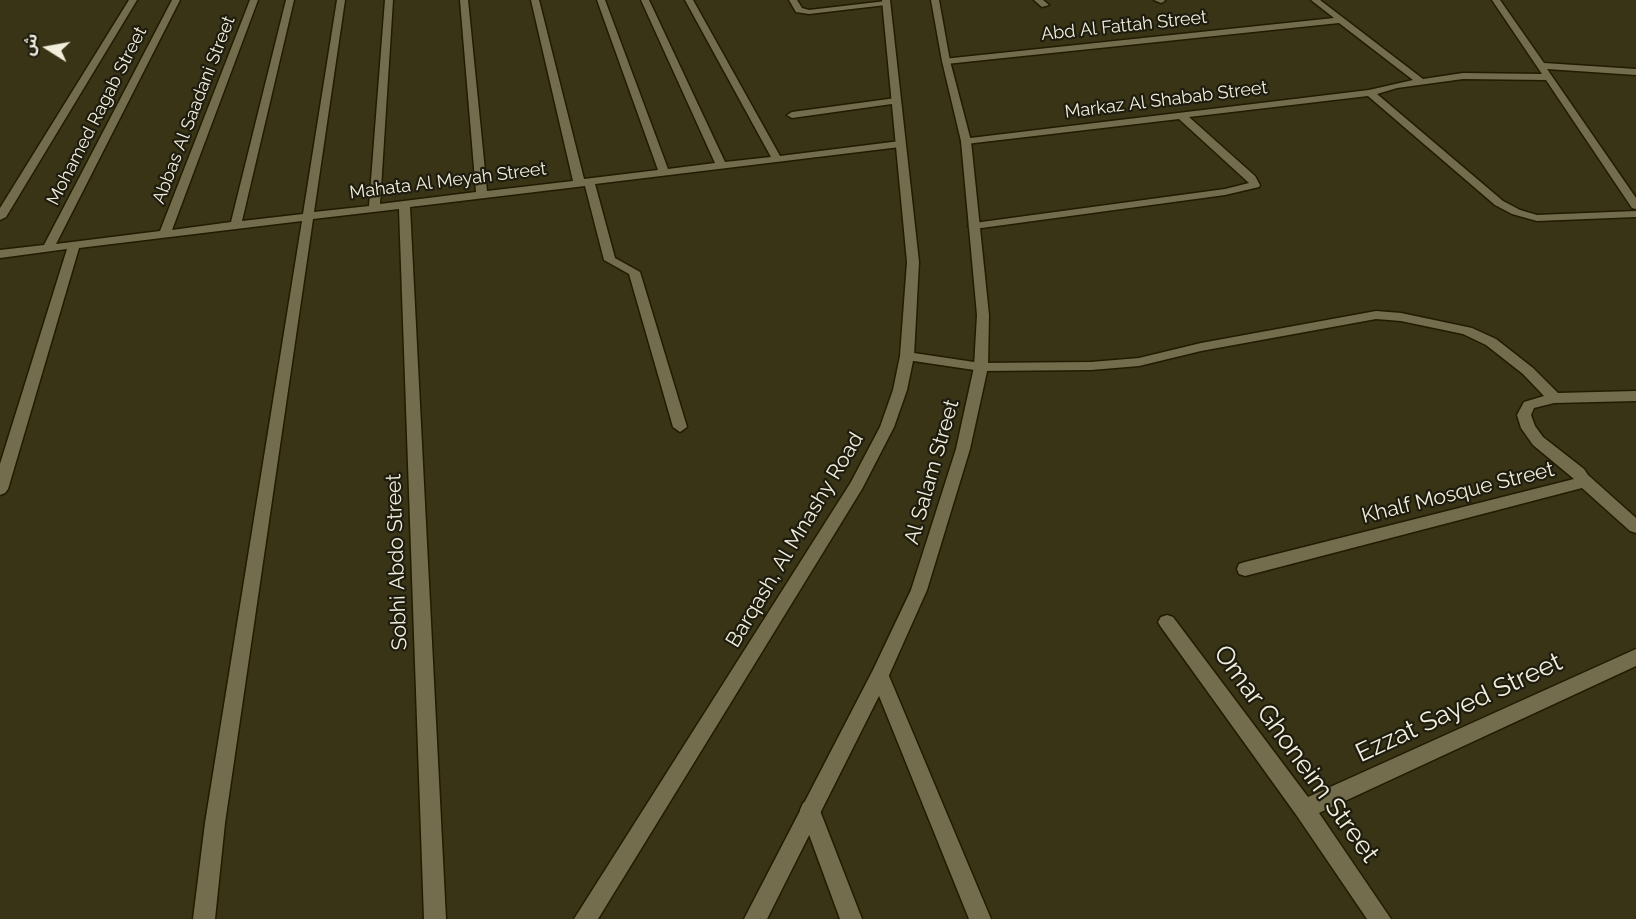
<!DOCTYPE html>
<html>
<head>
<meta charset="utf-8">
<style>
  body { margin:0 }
  #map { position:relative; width:1636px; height:919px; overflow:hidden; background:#3a3416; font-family:Raleway,"Noto Sans Arabic",sans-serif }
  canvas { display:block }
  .north { position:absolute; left:18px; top:18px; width:60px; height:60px; -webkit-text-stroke:4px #1e1c0f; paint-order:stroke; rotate:281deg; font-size:16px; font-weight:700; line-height:24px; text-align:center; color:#f1eedc }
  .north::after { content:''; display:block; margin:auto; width:21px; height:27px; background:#f1eedc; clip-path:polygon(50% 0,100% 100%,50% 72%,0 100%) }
</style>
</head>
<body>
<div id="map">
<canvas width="1636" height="919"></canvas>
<div class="north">ش</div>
</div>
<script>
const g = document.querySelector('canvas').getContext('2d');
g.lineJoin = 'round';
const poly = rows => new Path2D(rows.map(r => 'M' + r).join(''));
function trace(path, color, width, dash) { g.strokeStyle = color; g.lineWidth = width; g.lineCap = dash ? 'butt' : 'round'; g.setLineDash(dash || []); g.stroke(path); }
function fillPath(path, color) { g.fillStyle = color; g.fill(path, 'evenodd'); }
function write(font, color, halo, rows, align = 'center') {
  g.font = font + ' Raleway,sans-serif'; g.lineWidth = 4.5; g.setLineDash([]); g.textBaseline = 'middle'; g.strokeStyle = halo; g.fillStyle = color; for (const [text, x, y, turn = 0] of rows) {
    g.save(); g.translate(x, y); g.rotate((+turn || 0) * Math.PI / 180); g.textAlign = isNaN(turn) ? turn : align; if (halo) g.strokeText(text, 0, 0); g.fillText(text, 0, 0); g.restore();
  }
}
const minor = poly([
  [129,0,137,0,6,217,0,220,0,208,129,0],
  [172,0,180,0,56,244,160,231,250,0,258,0,172,230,231,222,286,0,294,0,242,221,303,214,337,0,345,0,314,212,369,206,385,0,393,0,380,204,476,192,460,0,468,0,487,191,573,181,531,0,539,0,584,179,658,170,597,0,605,0,668,169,715,163,641,0,649,0,725,162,771,157,685,0,693,0,780,156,900,141,905,144,900,147,595,184,615,258,640,272,687,427,680,432,673,427,629,274,604,260,585,186,410,207,446,919,424,919,399,209,313,219,225,823,215,919,193,919,205,823,302,221,79,248,8,489,5,493,0,495,0,464,67,249,0,258,0,250,44,245,172,0],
  [789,0,797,0,802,8,809,10,886,1,890,3,886,5,809,14,796,12,789,0],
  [1034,0,1043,0,1049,5,1042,7,1034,0],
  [1154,0,1164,0,1165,1,1161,3,1154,0],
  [1311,0,1320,0,1423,79,1463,73,1542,74,1492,0,1500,0,1544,63,1636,69,1636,75,1547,69,1636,198,1636,209,1632,208,1546,80,1463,79,1397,88,1377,94,1503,201,1520,210,1537,215,1636,211,1636,217,1537,221,1512,214,1495,205,1368,96,1189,117,1255,176,1260,185,1259,187,1225,195,974,229,968,226,974,223,1225,189,1249,183,1179,119,966,144,961,141,962,139,1369,90,1413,80,1339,23,946,64,943,63,943,59,1334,18,1311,0],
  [896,98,899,99,899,103,792,118,787,115,792,112,896,98],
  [1376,311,1401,313,1472,328,1496,339,1533,368,1558,393,1636,391,1636,401,1554,403,1534,408,1531,415,1535,426,1543,437,1584,469,1588,475,1636,518,1636,533,1630,531,1582,488,1245,576,1239,574,1237,569,1239,564,1245,562,1574,479,1533,445,1521,428,1517,415,1524,402,1544,396,1523,374,1486,345,1463,334,1401,321,1376,319,1201,351,1139,366,1091,370,981,371,907,360,900,356,907,352,981,363,1091,362,1139,358,1201,343,1376,311],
  [1167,615,1173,617,1308,797,1636,649,1636,666,1319,813,1391,919,1367,919,1297,816,1161,627,1158,622,1161,617,1167,615],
  [880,668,886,670,889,676,991,919,969,919,871,676,874,670,880,668],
  [810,800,817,803,862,919,840,919,800,810,803,803,810,800]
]);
const tertiary = poly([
  [882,0,890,0,919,262,914,356,907,390,894,427,862,489,598,919,574,919,851,482,880,427,893,390,900,356,907,262,882,0],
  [931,0,939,0,950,61,971,141,989,315,988,367,970,449,927,590,886,682,767,919,744,919,873,670,911,590,956,449,974,367,977,315,961,141,942,61,931,0]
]);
const farStreetnames = [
  ["Abd Al Fattah Street",1124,26,-6],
  ["Markaz Al Shabab Street",1166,100,-7],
  ["Abbas Al Saadani Street",194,110,-69],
  ["Mohamed Ragab Street",97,116,-63],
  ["Mahata Al Meyah Street",448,181,-7]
];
const streetNames = [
  ["Al Salam Street",932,472,-74],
  ["Khalf Mosque Street",1458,493,-14],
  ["Barqash, Al Mnashy Road",795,540,-59],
  ["Sobhi Abdo Street",397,562,-92]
];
const nearStreetnames = [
  ["Ezzat Sayed Street",1459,708,-25],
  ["Omar Ghoneim Street",1296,754,54]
];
trace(minor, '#211b00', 3);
trace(tertiary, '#211b00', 3);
fillPath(minor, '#736d4d');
fillPath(tertiary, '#736d4d');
write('18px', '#f1eedc', '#1e1c0f', farStreetnames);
write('21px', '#f1eedc', '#1e1c0f', streetNames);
write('26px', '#f1eedc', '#1e1c0f', nearStreetnames);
</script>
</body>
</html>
